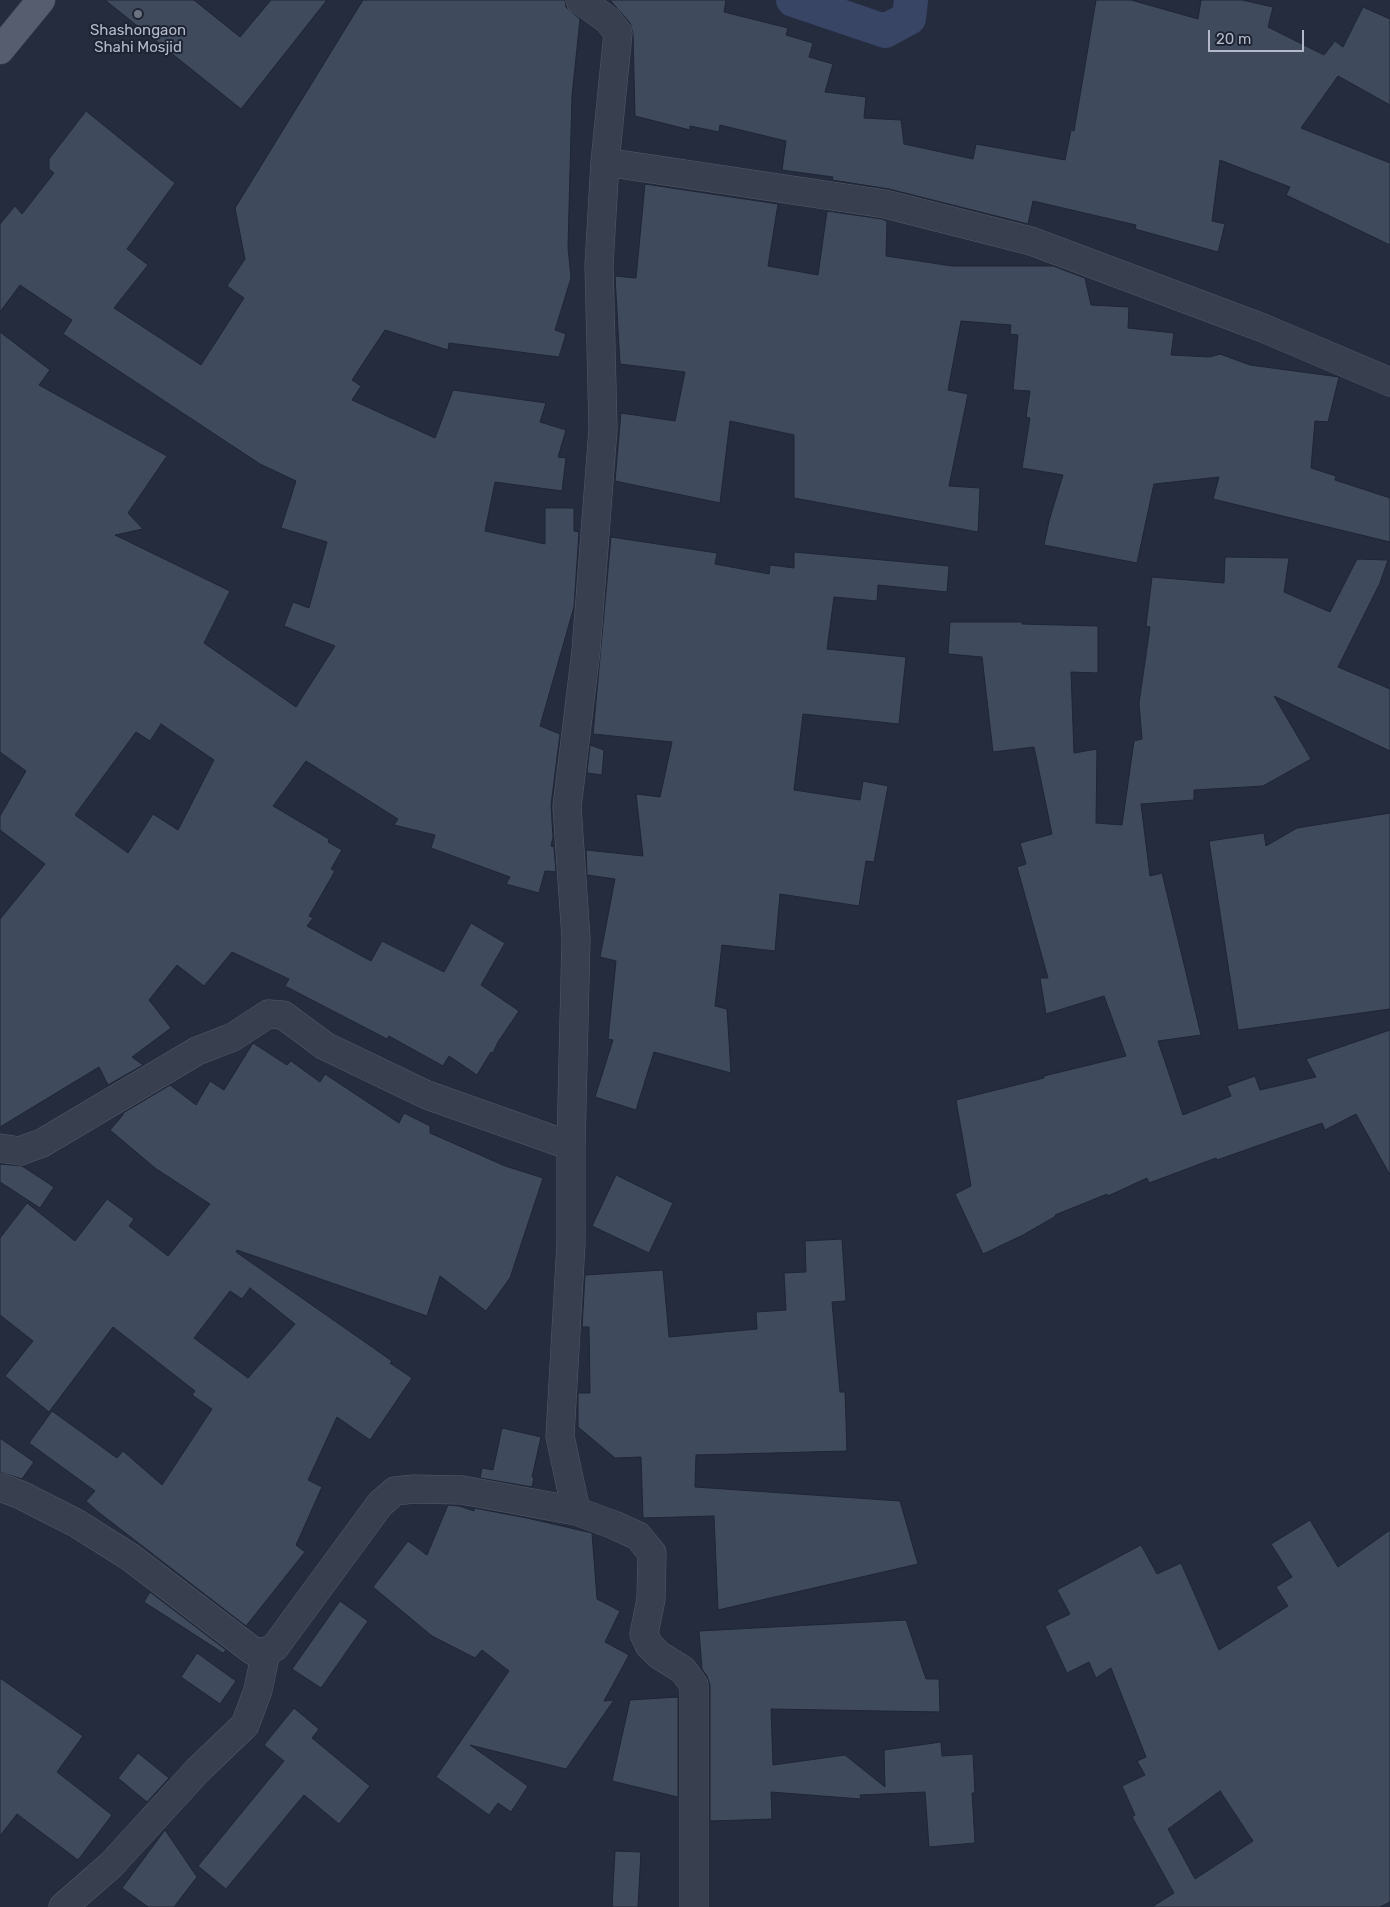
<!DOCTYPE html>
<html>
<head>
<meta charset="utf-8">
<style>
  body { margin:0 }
  #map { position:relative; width:1390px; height:1907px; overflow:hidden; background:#242c3e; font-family:Rubik,sans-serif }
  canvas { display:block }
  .scale { position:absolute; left:1208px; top:30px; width:96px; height:22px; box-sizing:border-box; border:2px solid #b4bac9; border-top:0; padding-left:6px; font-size:15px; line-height:18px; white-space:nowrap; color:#b4bac9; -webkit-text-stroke:4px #1d2433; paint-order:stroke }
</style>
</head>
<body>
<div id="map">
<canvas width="1390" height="1907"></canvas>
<div class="scale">20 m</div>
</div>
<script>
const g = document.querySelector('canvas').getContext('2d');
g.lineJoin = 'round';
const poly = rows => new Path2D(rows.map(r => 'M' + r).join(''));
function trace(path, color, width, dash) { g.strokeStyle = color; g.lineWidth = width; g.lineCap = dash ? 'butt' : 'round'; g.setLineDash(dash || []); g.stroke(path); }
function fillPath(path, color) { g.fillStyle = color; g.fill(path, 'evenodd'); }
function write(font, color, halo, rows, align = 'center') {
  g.font = font + ' Rubik,sans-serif'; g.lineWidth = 4; g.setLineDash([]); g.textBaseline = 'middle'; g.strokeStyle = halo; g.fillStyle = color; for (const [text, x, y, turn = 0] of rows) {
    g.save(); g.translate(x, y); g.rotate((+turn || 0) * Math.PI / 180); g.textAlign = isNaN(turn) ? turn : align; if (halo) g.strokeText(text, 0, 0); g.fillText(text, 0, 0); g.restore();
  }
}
const canal = poly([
  [793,0,885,31,909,18,911,0]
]);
const building = poly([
  [105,0,194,0,240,37,271,0,327,0,241,109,105,0],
  [363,0,565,0,566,7,580,19,572,96,568,247,571,278,555,330,566,334,559,357,449,343,448,350,385,330,352,380,361,386,352,400,435,438,453,390,546,403,540,422,566,430,558,457,566,458,562,491,495,482,485,531,545,544,545,508,574,508,574,531,579,532,574,607,540,726,560,734,551,805,553,837,551,846,554,847,556,872,545,871,539,893,506,884,510,877,431,848,435,835,394,825,398,819,306,761,273,806,329,839,328,842,342,850,331,869,335,871,309,916,313,918,307,926,371,961,382,941,444,972,471,923,505,943,481,985,519,1011,498,1042,493,1053,491,1052,477,1075,449,1056,443,1066,389,1036,387,1039,285,986,289,979,232,952,204,986,177,965,149,1000,171,1028,132,1057,143,1065,108,1085,99,1067,0,1127,0,919,45,864,0,830,0,816,26,771,0,752,0,332,50,370,39,385,167,456,128,513,143,529,115,535,230,591,204,643,296,707,335,646,284,626,293,602,309,608,327,542,281,528,296,481,260,464,63,334,72,320,20,285,0,312,0,224,15,206,22,214,54,173,49,169,49,159,86,111,175,183,127,249,148,265,114,308,201,365,244,298,227,286,245,259,235,208,363,0],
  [161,724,214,760,178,830,153,814,128,853,75,815,136,732,150,741,161,724],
  [610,0,726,0,724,12,788,28,786,35,813,43,809,57,833,64,825,92,866,97,864,118,901,120,904,144,973,159,976,144,1065,160,1071,130,1074,131,1096,0,1131,0,1198,19,1201,0,1242,0,1273,7,1268,27,1324,55,1335,41,1343,47,1363,7,1390,19,1390,105,1338,76,1301,128,1390,163,1390,245,1286,195,1290,187,1220,160,1212,221,1225,224,1218,252,1135,229,1136,225,1033,201,1028,224,889,189,832,180,833,177,782,170,786,141,720,125,719,132,690,126,690,130,635,116,633,34,630,23,610,0],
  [645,184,778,204,768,266,818,275,827,211,882,219,887,221,886,256,952,266,1053,266,1085,278,1091,305,1129,307,1128,328,1174,333,1171,355,1210,357,1220,354,1250,365,1339,377,1328,422,1315,421,1311,468,1336,476,1335,480,1390,498,1390,542,1213,499,1219,477,1154,484,1137,563,1044,545,1049,521,1063,475,1022,468,1030,418,1026,417,1030,391,1013,390,1018,335,1010,334,1011,325,961,321,948,390,968,394,949,486,980,488,978,532,794,498,794,435,730,421,720,503,615,481,621,413,675,421,685,372,620,364,615,276,636,278,645,184],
  [611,537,717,553,715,564,769,574,770,565,794,568,794,552,949,566,947,592,878,585,877,601,834,597,827,649,906,657,899,724,803,714,794,790,860,800,863,781,888,786,874,862,866,861,859,906,780,894,775,951,722,945,715,1006,727,1009,731,1073,654,1052,636,1110,595,1097,613,1040,608,1039,616,961,600,957,615,879,587,875,586,850,643,856,636,794,660,797,672,742,593,734,611,537],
  [1225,557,1289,558,1284,592,1330,612,1357,559,1388,560,1380,583,1338,667,1390,689,1390,751,1274,696,1311,759,1263,786,1194,790,1194,800,1141,804,1150,876,1162,873,1201,1035,1158,1041,1183,1115,1231,1096,1227,1086,1255,1076,1260,1090,1316,1077,1306,1059,1390,1030,1390,1175,1356,1114,1325,1130,1322,1123,1217,1160,1216,1158,1149,1183,1147,1178,1108,1196,1107,1194,1055,1215,1056,1216,1023,1235,983,1254,955,1194,971,1186,956,1100,1044,1078,1044,1076,1126,1056,1104,996,1046,1014,1040,978,1048,978,1017,867,1026,864,1020,843,1052,834,1034,747,993,752,982,657,948,654,950,622,1022,622,1022,624,1098,626,1098,673,1071,672,1074,753,1097,749,1096,823,1122,825,1134,741,1142,739,1139,703,1150,627,1146,626,1152,577,1224,583,1225,557],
  [590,745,604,750,602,775,587,773,590,745],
  [1390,813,1390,1009,1238,1030,1209,841,1264,833,1266,846,1297,828,1390,813],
  [253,1043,287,1065,291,1061,320,1082,325,1074,399,1123,404,1113,430,1126,430,1133,505,1166,543,1178,510,1278,486,1311,440,1276,427,1316,237,1250,236,1252,392,1361,390,1363,412,1378,370,1440,337,1417,308,1480,322,1487,296,1545,305,1552,246,1626,97,1511,86,1501,95,1491,29,1443,52,1411,117,1458,123,1451,162,1485,212,1409,192,1395,195,1391,113,1327,49,1412,5,1376,33,1341,0,1315,0,1238,27,1203,75,1241,107,1199,134,1219,129,1226,168,1256,210,1204,155,1168,110,1130,123,1115,123,1113,170,1085,196,1105,210,1081,224,1090,253,1043],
  [250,1288,295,1324,248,1378,194,1338,230,1291,242,1299,250,1288],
  [0,1164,22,1166,54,1187,40,1208,0,1182,0,1164],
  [616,1175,673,1203,649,1253,592,1226,616,1175],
  [842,1239,846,1301,832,1302,840,1392,845,1392,847,1451,696,1455,695,1487,900,1501,918,1564,718,1610,714,1516,643,1518,641,1457,615,1458,578,1427,578,1393,590,1393,589,1327,582,1327,585,1275,663,1270,669,1337,757,1329,756,1312,786,1310,784,1273,806,1272,805,1241,842,1239],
  [502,1428,541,1437,532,1477,534,1478,532,1487,480,1478,482,1468,493,1470,502,1428],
  [0,1438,34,1462,22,1479,0,1472,0,1438],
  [448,1505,459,1506,474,1511,474,1508,527,1518,592,1533,597,1599,620,1611,605,1642,629,1655,604,1701,614,1700,566,1769,470,1745,528,1786,511,1812,498,1803,489,1815,436,1777,509,1671,482,1650,475,1658,432,1636,373,1587,408,1541,427,1555,448,1505],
  [1310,1520,1338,1567,1390,1530,1390,1902,1380,1907,1152,1907,1174,1893,1132,1817,1135,1815,1122,1786,1145,1775,1137,1761,1146,1757,1111,1668,1096,1678,1089,1662,1067,1673,1045,1626,1070,1614,1057,1590,1141,1545,1157,1574,1181,1563,1219,1650,1288,1606,1276,1587,1292,1577,1271,1544,1310,1520],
  [1220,1791,1253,1841,1195,1879,1168,1829,1220,1791],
  [150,1592,226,1650,223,1653,144,1602,150,1592],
  [340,1601,368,1621,321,1688,292,1669,340,1601],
  [906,1620,926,1679,939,1679,940,1712,771,1709,773,1765,845,1755,885,1787,884,1750,941,1742,942,1756,973,1754,975,1793,972,1793,975,1843,929,1847,925,1792,860,1795,861,1799,771,1792,772,1819,710,1821,710,1685,707,1676,702,1669,699,1631,906,1620],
  [197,1653,236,1681,220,1704,181,1677,197,1653],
  [0,1678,83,1736,57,1772,112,1815,78,1860,17,1814,0,1836,0,1678],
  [678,1697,678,1797,612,1781,630,1700,678,1697],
  [294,1708,319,1729,312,1738,370,1786,339,1824,304,1795,226,1889,198,1866,284,1761,264,1745,294,1708],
  [138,1753,169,1778,147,1802,118,1778,138,1753],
  [165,1830,197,1877,174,1907,148,1907,122,1888,165,1830],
  [615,1851,641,1852,638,1907,612,1907,615,1851]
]);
const minor = poly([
  [580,0,608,20,618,33,605,162,885,204,1031,241,1263,328,1390,382],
  [571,1146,571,1243,560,1436,576,1511],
  [0,1148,20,1151,42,1143,197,1051,233,1037,268,1014,283,1015,325,1046,427,1095,571,1146,576,938,567,807,586,651,603,429,599,265,605,162],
  [0,1487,21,1495,76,1523,130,1557,253,1651,266,1652,275,1647,380,1504,395,1491,414,1489,462,1490,576,1511,614,1525,638,1536,652,1553,651,1599,644,1634,649,1645,659,1655,683,1670,694,1685,694,1907],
  [63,1907,111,1865,198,1770,245,1725,258,1690,266,1652]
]);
const primary = poly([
  [0,50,41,0]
]);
const markers = [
  [138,14,5,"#6b7280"]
];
const poiNames = [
  ["Shashongaon",138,31],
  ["Shahi Mosjid",138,48]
];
trace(canal, '#384565', 34);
fillPath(building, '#404a5d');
trace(building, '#1f2635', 1);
trace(minor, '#535a69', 29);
trace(primary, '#414857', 29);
trace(minor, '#383f4e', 28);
trace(primary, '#565d6e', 28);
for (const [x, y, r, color] of markers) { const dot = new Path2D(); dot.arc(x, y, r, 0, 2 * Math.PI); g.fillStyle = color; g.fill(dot); trace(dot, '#1d2433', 2); }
write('15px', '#b4bac9', '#1d2433', poiNames);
</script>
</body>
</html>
